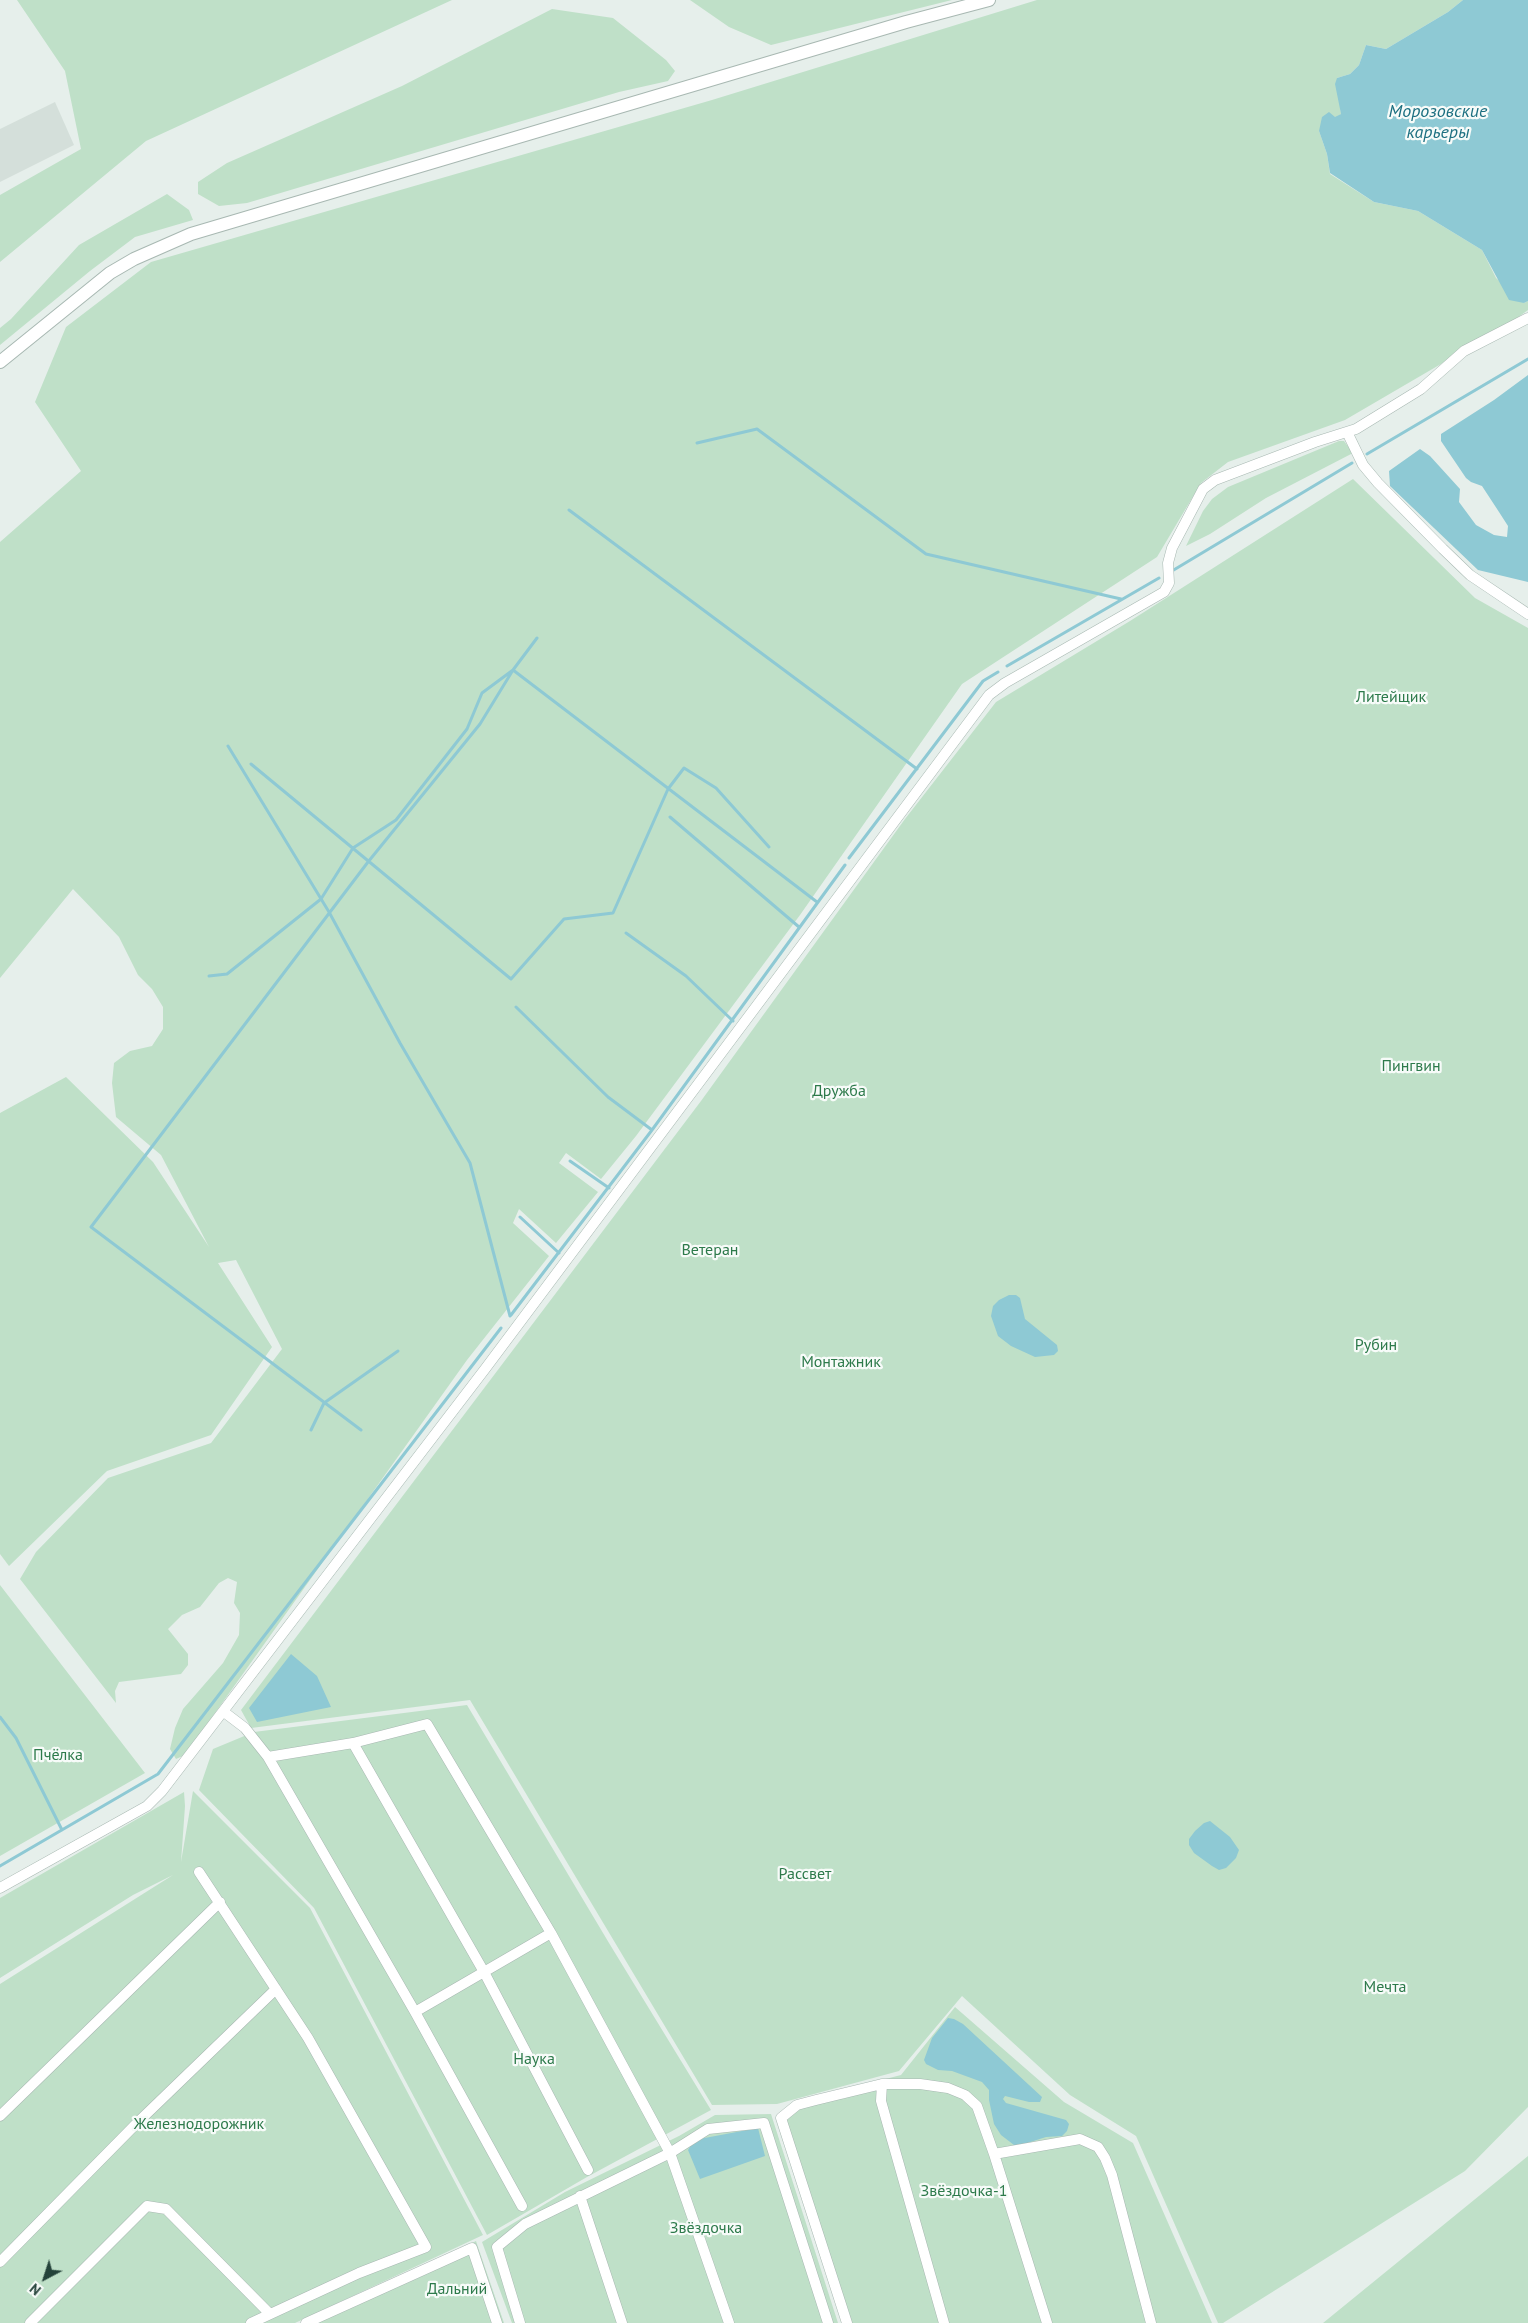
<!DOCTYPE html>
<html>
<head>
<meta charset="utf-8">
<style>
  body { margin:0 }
  #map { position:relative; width:1528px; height:2323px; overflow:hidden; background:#e6efeb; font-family:"PT Sans",sans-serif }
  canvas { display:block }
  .north { position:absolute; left:20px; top:2253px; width:50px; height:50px; -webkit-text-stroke:4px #f7fbf9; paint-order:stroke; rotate:220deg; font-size:14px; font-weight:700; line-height:20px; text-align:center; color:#24423a }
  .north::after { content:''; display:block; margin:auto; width:18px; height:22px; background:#24423a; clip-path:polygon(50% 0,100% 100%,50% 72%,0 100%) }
</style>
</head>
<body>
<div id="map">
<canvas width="1528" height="2323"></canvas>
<div class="north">N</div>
</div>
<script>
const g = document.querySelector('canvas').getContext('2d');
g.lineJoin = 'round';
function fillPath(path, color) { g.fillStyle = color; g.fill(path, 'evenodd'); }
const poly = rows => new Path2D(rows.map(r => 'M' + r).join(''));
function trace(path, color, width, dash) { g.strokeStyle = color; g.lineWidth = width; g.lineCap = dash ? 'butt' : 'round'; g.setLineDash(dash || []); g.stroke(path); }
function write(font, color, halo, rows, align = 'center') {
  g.font = font + ' "PT Sans",sans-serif'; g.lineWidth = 4.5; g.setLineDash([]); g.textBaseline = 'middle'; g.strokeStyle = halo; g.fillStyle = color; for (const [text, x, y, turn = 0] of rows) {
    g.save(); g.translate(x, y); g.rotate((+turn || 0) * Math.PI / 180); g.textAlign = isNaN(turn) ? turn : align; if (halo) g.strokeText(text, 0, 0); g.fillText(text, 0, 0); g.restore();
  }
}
const built = poly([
  [55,102,74,145,0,182,0,129]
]);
const green = poly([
  [17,0,452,0,146,141,0,262,0,195,81,149,65,71],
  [690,0,952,0,771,45,729,27],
  [1037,0,1463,0,1448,12,1386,49,1366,45,1359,65,1350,74,1337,78,1341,114,1319,131,1327,154,1330,174,1374,202,1418,211,1482,250,1496,278,1524,303,1528,301,1528,310,1506,326,1345,420,1228,462,1201,483,1157,557,962,684,800,915,636,1136,601,1179,566,1153,559,1163,598,1192,556,1243,519,1209,513,1223,549,1256,467,1360,185,1755,176,1759,170,1749,175,1728,183,1709,223,1663,239,1635,240,1613,234,1603,237,1582,228,1578,219,1583,200,1607,182,1615,168,1629,188,1654,188,1665,181,1674,119,1682,115,1691,116,1703,20,1579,36,1552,108,1478,211,1443,282,1349,236,1260,218,1263,272,1347,211,1435,107,1471,9,1566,0,1554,0,1113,66,1077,153,1162,209,1247,161,1155,116,1117,112,1083,114,1063,130,1051,152,1046,163,1029,163,1007,152,989,138,975,119,937,73,889,0,978,0,542,81,471,35,402,66,327,151,262,712,100],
  [552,9,613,18,666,60,675,71,668,81,619,92,247,203,219,206,198,194,198,182,227,163,402,86],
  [167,194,189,210,193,220,135,237,90,271,0,345,0,328,11,319,79,245],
  [1339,441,1344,441,1353,453,1266,498,1210,534,1186,546,1203,511,1212,499,1228,487],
  [1353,479,1475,598,1528,628,1528,2107,1465,2171,1223,2323,1218,2323,1136,2136,1070,2095,962,1996,899,2071,777,2104,712,2105,470,1700,251,1728,241,1710,701,1101,905,819,996,702,1130,621],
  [0,1585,145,1773,0,1856],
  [467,1705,609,1943,711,2110,587,2177,487,2235,314,1908,199,1790,213,1749,254,1732],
  [193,1791,310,1908,483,2235,295,2323,0,2323,0,1984,173,1875,133,1895,0,1978,0,1898,184,1792,185,1806,181,1862],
  [955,2007,1064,2102,1133,2143,1212,2323,846,2323,778,2114,792,2103,901,2075],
  [771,2114,838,2323,512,2323,482,2242,565,2192,679,2136,715,2115],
  [1528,2156,1528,2323,1323,2323],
  [476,2241,504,2323,310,2323]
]);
const water = poly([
  [1463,0,1528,0,1528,301,1524,303,1509,300,1482,250,1418,211,1374,202,1330,173,1327,154,1319,131,1322,117,1329,112,1335,117,1341,114,1335,84,1337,78,1350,74,1359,65,1366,45,1386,49,1448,12],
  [1528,375,1528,582,1478,570,1390,486,1389,471,1420,449,1430,456,1460,489,1459,502,1476,525,1494,535,1507,537,1508,526,1499,512,1482,486,1471,482,1466,478,1441,441,1441,434,1494,400],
  [1009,1295,1016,1295,1020,1298,1025,1319,1057,1345,1058,1351,1054,1355,1035,1357,1011,1346,998,1336,991,1316,993,1306,999,1300],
  [291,1654,317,1676,331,1707,257,1722,249,1708],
  [1210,1821,1230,1837,1239,1850,1236,1858,1226,1868,1219,1870,1212,1866,1194,1853,1189,1845,1189,1839,1195,1831,1204,1823],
  [948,2018,954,2019,963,2024,1042,2097,1040,2102,1029,2102,1005,2096,1003,2099,1006,2103,1066,2120,1069,2124,1067,2131,1062,2136,1046,2137,1021,2145,1014,2145,1001,2135,994,2124,989,2100,989,2090,982,2082,952,2071,938,2070,926,2064,924,2060,932,2038],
  [758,2128,765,2156,700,2179,688,2150,694,2140]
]);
const stream = poly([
  [697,443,757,429,926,554,1121,599],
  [1367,454,1528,359],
  [569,510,917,769],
  [1172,571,1352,463],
  [1007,666,1159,578],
  [228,746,329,912,400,1043,470,1163,510,1316],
  [251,764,511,979,564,919,613,913,668,789,684,768,716,788,769,847],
  [670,817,799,927],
  [849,858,983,681,998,672],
  [626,933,686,976,733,1021],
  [209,976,227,974,321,899,353,848,396,820,467,729,482,693,513,670,817,902],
  [516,1007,608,1097,652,1130],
  [570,1161,609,1188],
  [520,1217,559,1253],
  [511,1315,652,1130,845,865],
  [311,1430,324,1403,398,1351],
  [361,1430,91,1227,368,862,480,724,513,670,537,638],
  [0,1717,16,1738,62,1830],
  [0,1866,158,1774,501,1328]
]);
const minor = poly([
  [1347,432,1363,465,1378,483,1443,549,1470,575,1528,614],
  [224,1712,245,1728,268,1757,353,1743,427,1724,551,1933,670,2153,729,2323],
  [353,1743,484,1972,588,2170],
  [268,1757,415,2012,522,2206],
  [199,1872,308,2038,426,2247,359,2273,251,2323],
  [0,1888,147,1806,162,1791,485,1369,989,695,1005,683,1164,592,1169,583,1168,563,1172,548,1203,489,1215,480,1315,442,1356,429,1421,389,1464,351,1528,318],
  [415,2012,551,1933],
  [882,2084,881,2101,944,2323],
  [0,2116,220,1902],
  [994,2154,1080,2139,1098,2147,1105,2158,1112,2175,1151,2323],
  [580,2196,622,2323],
  [0,2262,136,2124,276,1989],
  [30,2323,147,2206,166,2209,270,2314],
  [306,2323,472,2248,497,2323],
  [520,2323,497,2247,525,2224,670,2153,708,2129,764,2123,828,2323],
  [847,2323,781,2118,797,2105,816,2100,882,2084,920,2084,948,2088,965,2095,977,2106,994,2154,1047,2323]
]);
const tertiary = poly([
  [0,362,110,273,134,259,191,234,906,22,989,0]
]);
const parkNames = [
  ["Литейщик",1391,697],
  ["Пингвин",1411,1066],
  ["Дружба",839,1091],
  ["Ветеран",710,1250],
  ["Рубин",1376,1345],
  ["Монтажник",841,1362],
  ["Пчёлка",58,1755],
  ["Рассвет",805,1874],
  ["Мечта",1385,1987],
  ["Наука",534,2059],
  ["Железнодорожник",199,2124],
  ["Звёздочка-1",964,2191],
  ["Звёздочка",706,2228],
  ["Дальний",457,2289]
];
const waterNames = [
  ["Морозовские",1438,112],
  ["карьеры",1438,133]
];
fillPath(built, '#d4dfda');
fillPath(green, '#bfe0c8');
fillPath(water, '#8ec9d4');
trace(stream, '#8ec9d4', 3);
trace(minor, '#a8b8b2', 11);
trace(tertiary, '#a8b8b2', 14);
trace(minor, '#fff', 10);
trace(tertiary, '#fff', 12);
write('16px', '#2d7a4b', '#f7fbf9', parkNames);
write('italic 18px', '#1c6f80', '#f7fbf9', waterNames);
</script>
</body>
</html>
